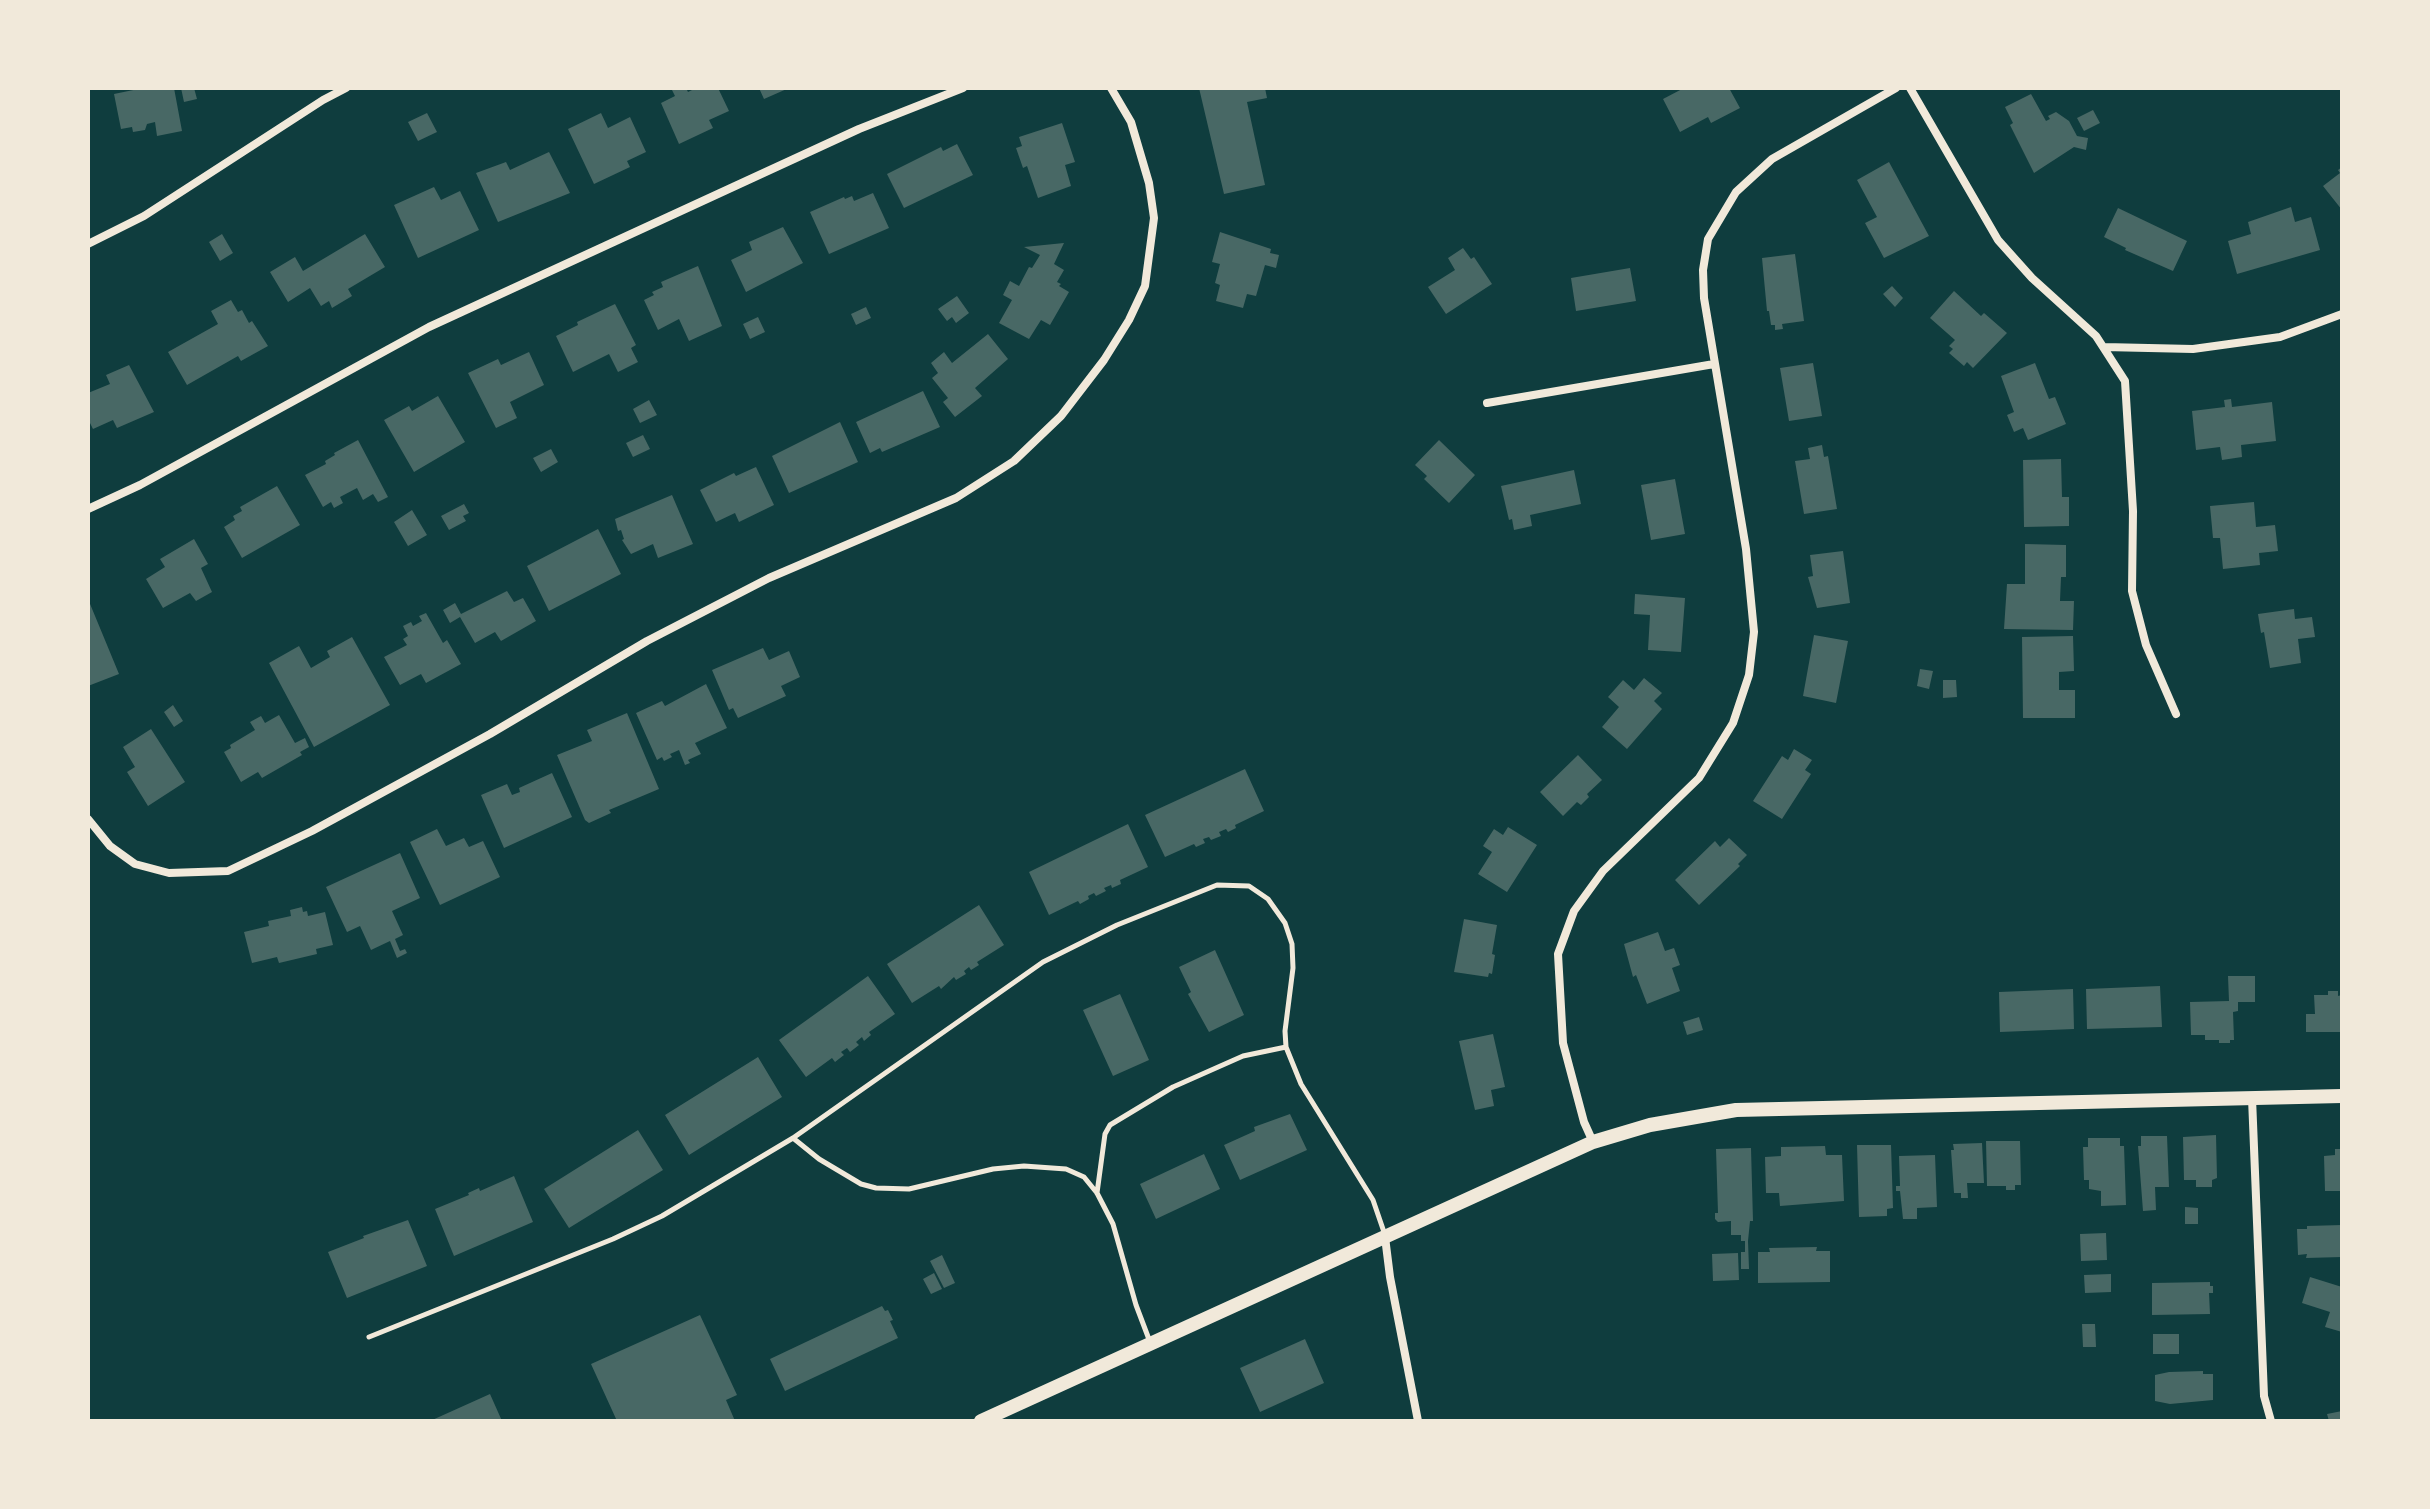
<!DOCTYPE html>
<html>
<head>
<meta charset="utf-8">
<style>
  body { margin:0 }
  #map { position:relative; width:2430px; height:1509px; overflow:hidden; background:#0f3d3e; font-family:"Golos Text",sans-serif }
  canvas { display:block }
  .frame { position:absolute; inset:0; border:90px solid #f1e9da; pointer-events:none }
</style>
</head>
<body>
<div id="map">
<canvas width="2430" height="1509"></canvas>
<div class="frame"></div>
</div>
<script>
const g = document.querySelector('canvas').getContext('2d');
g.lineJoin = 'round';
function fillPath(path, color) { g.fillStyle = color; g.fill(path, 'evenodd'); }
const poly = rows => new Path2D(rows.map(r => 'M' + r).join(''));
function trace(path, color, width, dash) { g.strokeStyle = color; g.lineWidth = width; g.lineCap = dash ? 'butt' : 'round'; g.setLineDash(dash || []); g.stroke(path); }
const building = poly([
  [143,88,174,88,182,131,157,136,155,122,147,124,145,130,133,132,132,127,121,129,114,94],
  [181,88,194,88,197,99,184,102],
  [671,88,686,88,688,92,696,88,718,88,729,111,709,120,713,128,679,144,661,103,675,96],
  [759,88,789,88,764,99],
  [1199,88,1265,88,1267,98,1247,102,1265,185,1224,194],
  [1684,88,1729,88,1740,108,1711,123,1708,117,1680,132,1663,99],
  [2031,94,2046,121,2050,119,2048,116,2056,112,2069,121,2077,136,2088,138,2086,150,2074,147,2034,173,2010,125,2013,123,2005,107],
  [2093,110,2100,123,2084,131,2077,118],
  [427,113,437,132,418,141,408,122],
  [601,113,608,128,630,117,646,152,627,161,630,167,594,184,568,129],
  [1062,123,1075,162,1065,165,1071,186,1038,198,1027,166,1023,168,1016,148,1022,146,1019,137],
  [957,144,973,175,904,208,887,174,941,147,943,151],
  [549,152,570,193,498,222,476,173,506,162,510,170],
  [1889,162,1929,236,1884,258,1865,223,1877,217,1857,180],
  [2342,167,2342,210,2323,186,2340,173,2338,170],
  [434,187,441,200,460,191,479,230,418,258,394,205],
  [873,193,889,228,829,254,810,212,844,197,845,199,852,196,854,201],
  [2291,207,2295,222,2311,217,2320,250,2237,274,2228,241,2251,234,2248,222],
  [2118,208,2187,241,2173,271,2125,250,2126,248,2104,237],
  [783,227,803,263,746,292,731,260,752,250,749,242],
  [1220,232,1271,249,1270,253,1279,255,1276,268,1265,265,1256,296,1247,294,1243,308,1216,301,1220,285,1215,283,1220,264,1212,262],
  [222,234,233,253,220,261,209,242],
  [365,234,385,267,348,289,352,296,332,308,329,301,321,306,310,288,288,302,270,272,295,257,303,271],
  [1064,243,1054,264,1064,270,1057,282,1061,284,1059,286,1069,292,1050,325,1041,320,1029,339,999,323,1012,300,1003,295,1010,281,1019,286,1029,267,1032,268,1040,255,1024,247],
  [1463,248,1471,259,1474,257,1492,284,1446,314,1428,287,1455,270,1448,258],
  [1795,254,1804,321,1782,324,1783,329,1775,330,1775,325,1771,325,1769,311,1767,311,1762,258],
  [698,266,722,326,689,341,679,319,658,330,644,300,654,295,652,292,663,287,661,282],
  [1630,268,1636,301,1576,311,1571,278],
  [1892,286,1903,298,1895,307,1883,294],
  [1954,291,1981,316,1984,313,2007,333,1973,368,1967,362,1964,366,1949,353,1953,349,1949,346,1955,340,1930,318],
  [957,296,969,313,956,323,952,317,947,321,938,309],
  [231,300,238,312,242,310,249,323,252,321,268,346,241,361,238,356,187,385,168,352,218,324,211,311],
  [615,304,636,345,631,348,638,362,618,372,609,354,573,372,556,336,578,325,577,322],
  [866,307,871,318,856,325,851,314],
  [758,317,765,332,750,339,743,324],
  [988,334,1008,359,975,388,982,396,955,417,943,402,948,398,932,378,938,373,931,363,944,352,952,363],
  [529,352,544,385,510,402,517,418,496,428,468,373,498,359,501,365],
  [1813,363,1822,416,1789,421,1780,368],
  [2035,363,2049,399,2055,397,2066,424,2028,440,2023,428,2014,432,2007,415,2014,412,2001,376],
  [129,365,154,412,117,428,113,420,93,429,88,419,88,393,110,384,106,375],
  [923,391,940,427,882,452,880,448,870,453,856,422],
  [438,396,465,442,414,472,384,420,409,406,412,411],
  [2231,399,2232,407,2272,402,2276,441,2241,445,2242,457,2222,460,2220,447,2196,450,2192,411,2225,407,2224,400],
  [649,400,657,415,640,423,633,409],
  [840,422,858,462,789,493,772,456],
  [643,435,650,449,633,457,626,443],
  [358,440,388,497,378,502,373,494,363,500,357,488,340,497,343,503,334,508,331,502,323,507,305,475,326,464,325,461,335,455,334,453],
  [1439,440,1475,475,1449,503,1424,479,1427,476,1415,465],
  [1822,445,1824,457,1828,456,1837,509,1804,514,1795,461,1810,459,1808,448],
  [551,449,558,462,541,472,533,458],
  [2061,459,2062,497,2069,497,2069,526,2024,527,2023,460],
  [756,467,774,505,739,522,735,513,716,522,700,490,734,473,736,476],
  [1574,470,1581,504,1530,515,1532,526,1514,530,1512,519,1509,520,1501,486],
  [1675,479,1685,534,1651,540,1641,485],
  [277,486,300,525,242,558,224,527,235,520,233,516,242,511,240,507],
  [672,495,693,544,658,558,653,544,631,554,622,540,624,539,621,530,618,531,615,519],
  [2254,502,2256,527,2275,525,2278,551,2259,553,2260,565,2223,569,2220,538,2213,538,2210,506],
  [464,504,469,513,463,516,466,521,449,530,441,516],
  [412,510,427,535,408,546,394,522],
  [598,529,621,574,549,611,527,566],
  [194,539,208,564,201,568,212,592,196,601,190,593,163,608,146,579,165,567,160,559],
  [2025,544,2066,545,2066,577,2061,577,2060,601,2074,601,2073,630,2004,629,2007,584,2025,584],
  [1843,551,1850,603,1817,608,1808,577,1813,576,1810,555],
  [507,591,514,602,523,598,536,621,501,641,495,632,475,643,460,617,450,623,443,610,455,603,461,614],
  [1635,594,1685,598,1681,652,1648,650,1650,615,1634,614],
  [88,599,119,674,88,686],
  [2294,609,2295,619,2312,617,2315,637,2298,639,2301,663,2270,668,2264,632,2261,633,2258,614],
  [426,613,443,643,447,640,461,664,426,683,421,674,400,685,384,657,407,645,403,639,408,636,403,626,411,622,413,626,422,621,419,616],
  [1814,635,1848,641,1836,703,1803,696],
  [2073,636,2074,671,2059,672,2059,690,2075,690,2075,718,2023,718,2022,637],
  [352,637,390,705,314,747,269,663,299,646,311,668,330,657,327,651],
  [763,648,769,660,789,651,800,677,781,686,786,696,738,718,733,708,729,710,712,670],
  [1920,669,1933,671,1929,689,1917,686],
  [1644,678,1662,693,1654,701,1662,709,1627,749,1602,727,1619,707,1608,697,1623,680,1634,690],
  [1943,680,1956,680,1957,697,1943,698],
  [706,684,727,728,695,743,701,754,688,760,690,763,685,765,679,750,670,754,672,757,664,761,662,757,657,760,636,713,662,701,665,706],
  [173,705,183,721,174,727,164,712],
  [627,713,659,789,609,810,611,813,589,823,585,820,557,755,592,741,587,730],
  [279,715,295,743,305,738,309,747,300,752,302,755,262,778,258,772,241,782,224,752,231,748,230,745,255,730,250,722,261,716,265,723],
  [151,729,185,782,148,806,127,772,135,767,123,747],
  [1794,749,1812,760,1805,770,1811,774,1782,819,1753,801,1782,756,1788,760],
  [1578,755,1602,780,1587,794,1589,797,1581,805,1577,802,1563,816,1540,792],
  [1245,769,1264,811,1235,825,1236,828,1228,832,1226,829,1219,832,1221,836,1211,840,1209,837,1203,839,1205,843,1196,847,1194,844,1165,857,1145,815],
  [552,773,572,817,504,848,481,795,507,784,512,795,520,792,519,788],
  [1128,824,1148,867,1120,880,1121,884,1112,888,1111,885,1104,888,1106,891,1096,896,1094,893,1088,896,1089,899,1080,904,1078,901,1049,915,1029,872],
  [1508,827,1537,845,1507,892,1478,874,1492,852,1483,846,1494,829,1503,835],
  [437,829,446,846,464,838,469,847,483,841,500,877,440,905,410,842],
  [1729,838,1747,855,1738,864,1740,866,1699,905,1675,880,1715,841,1720,847],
  [400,853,420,898,392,911,403,935,395,939,400,951,405,949,407,953,397,958,390,941,371,950,360,926,347,932,326,887],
  [979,905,1004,945,977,962,979,965,971,970,969,967,964,971,966,974,956,980,954,977,941,989,939,986,912,1003,887,964],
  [302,907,303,912,307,911,308,916,325,912,333,945,316,949,317,954,279,963,277,957,252,963,244,932,269,926,268,921,291,916,290,910],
  [1464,919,1497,925,1492,954,1495,955,1492,974,1489,973,1488,977,1454,972],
  [1658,932,1665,951,1674,948,1680,965,1672,968,1680,991,1647,1004,1636,975,1633,977,1624,944],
  [1215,950,1244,1015,1209,1032,1188,994,1191,992,1179,967],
  [868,976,895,1014,869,1032,871,1035,864,1041,862,1037,856,1042,859,1045,850,1052,847,1048,841,1052,844,1055,835,1062,832,1058,806,1077,779,1040],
  [2228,976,2255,976,2255,1002,2238,1002,2238,1011,2233,1012,2234,1040,2230,1040,2230,1043,2219,1043,2219,1040,2205,1040,2205,1035,2191,1035,2190,1002,2229,1001],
  [2160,986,2162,1027,2087,1029,2086,989],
  [2073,989,2074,1029,2000,1032,1999,992],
  [2328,991,2338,991,2338,996,2342,995,2342,1032,2306,1032,2306,1014,2315,1014,2314,995,2328,995],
  [1120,994,1149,1060,1113,1076,1083,1010],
  [1699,1017,1703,1030,1687,1035,1683,1022],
  [1493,1034,1505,1087,1491,1090,1494,1106,1475,1110,1459,1041],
  [758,1057,782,1097,689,1155,665,1115],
  [1290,1114,1307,1150,1240,1180,1224,1145,1255,1131,1254,1127],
  [638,1130,663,1170,569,1228,544,1189],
  [2216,1135,2217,1178,2212,1180,2212,1187,2196,1187,2196,1180,2184,1180,2183,1137],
  [2141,1136,2167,1136,2169,1187,2155,1187,2156,1210,2143,1211,2138,1146,2141,1146],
  [2088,1138,2120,1138,2120,1146,2124,1146,2126,1205,2101,1206,2101,1191,2089,1189,2089,1180,2084,1180,2083,1147,2088,1147],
  [1986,1141,2020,1141,2021,1185,2015,1185,2015,1190,2006,1190,2006,1186,1987,1186],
  [1982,1143,1984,1183,1967,1183,1968,1198,1961,1198,1961,1193,1954,1193,1951,1150,1954,1150,1953,1144],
  [1857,1145,1891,1145,1893,1208,1887,1209,1887,1216,1859,1217],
  [1825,1146,1826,1155,1842,1155,1844,1201,1780,1206,1779,1193,1766,1193,1765,1157,1781,1156,1781,1147],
  [1751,1148,1753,1221,1750,1221,1748,1241,1749,1269,1741,1269,1741,1252,1745,1252,1745,1241,1741,1241,1741,1235,1731,1235,1731,1221,1718,1222,1715,1219,1715,1213,1718,1213,1716,1149],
  [2335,1149,2342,1149,2342,1191,2325,1191,2324,1156,2335,1155],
  [1204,1154,1220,1189,1156,1219,1140,1184],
  [1935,1155,1937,1207,1917,1208,1917,1219,1903,1219,1900,1191,1896,1191,1896,1186,1900,1186,1899,1156],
  [514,1176,533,1222,454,1256,435,1209,469,1195,468,1193,479,1188,480,1191],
  [2185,1207,2198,1208,2198,1224,2185,1224],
  [408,1220,427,1266,347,1298,328,1252,364,1238,363,1236],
  [2342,1225,2342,1257,2306,1258,2307,1254,2298,1255,2297,1229,2307,1229,2307,1226],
  [2106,1233,2107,1260,2081,1261,2080,1234],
  [1817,1247,1816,1251,1830,1251,1830,1282,1758,1283,1758,1252,1770,1252,1769,1248],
  [1738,1253,1739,1280,1713,1281,1712,1254],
  [942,1255,955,1283,944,1288,930,1261],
  [934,1273,942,1289,931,1294,923,1279],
  [2111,1274,2111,1292,2085,1293,2084,1275],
  [2310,1277,2342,1287,2342,1332,2325,1327,2330,1312,2302,1303],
  [2210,1282,2210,1286,2213,1286,2213,1293,2209,1293,2210,1314,2152,1315,2152,1283],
  [882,1306,885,1311,888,1310,893,1320,890,1321,898,1338,785,1391,770,1359],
  [700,1315,737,1395,726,1400,735,1421,617,1421,591,1364],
  [2082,1324,2095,1324,2096,1347,2083,1347],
  [2153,1334,2179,1334,2179,1354,2153,1354],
  [1305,1339,1324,1383,1260,1412,1240,1368],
  [2203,1371,2203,1374,2213,1374,2213,1400,2170,1404,2155,1401,2155,1375,2169,1372],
  [490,1394,502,1421,430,1421],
  [2342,1411,2342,1421,2329,1421,2327,1414]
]);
const service = poly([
  [793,1138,819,1159,861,1184,876,1188,909,1189,993,1169,1024,1166,1066,1169,1084,1177,1097,1193,1113,1224,1136,1305,1150,1342],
  [1097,1193,1105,1134,1110,1125,1173,1087,1243,1056,1286,1047],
  [369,1337,613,1239,662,1216,793,1138,1043,962,1117,925,1217,885,1249,886,1268,899,1285,923,1292,944,1293,968,1285,1031,1286,1047,1301,1084,1373,1200,1385,1235]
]);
const minor = poly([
  [1910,88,1998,240,2032,278,2096,336,2125,381,2133,511,2132,591,2146,645,2176,714],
  [88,244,144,216,323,100,346,88],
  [2104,347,2193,349,2280,337,2342,314],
  [1487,403,1714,364],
  [88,509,140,485,429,327,859,129,963,88],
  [88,819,110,846,135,864,169,873,228,871,312,831,490,734,647,641,769,578,956,498,1014,461,1061,416,1104,360,1129,320,1145,286,1154,218,1149,183,1131,122,1111,88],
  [2252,1098,2264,1396,2271,1421],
  [1593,1142,1584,1122,1563,1043,1558,954,1574,911,1603,871,1699,778,1733,723,1749,675,1754,632,1746,549,1704,298,1703,270,1708,239,1736,192,1772,159,1896,88],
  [1385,1237,1390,1277,1418,1421]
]);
const tertiary = poly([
  [981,1421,1593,1142,1650,1125,1736,1110,2342,1096]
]);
fillPath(building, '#486865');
trace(service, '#f1e9da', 5);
trace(minor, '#f1e9da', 8);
trace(tertiary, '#f1e9da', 14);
</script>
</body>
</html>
